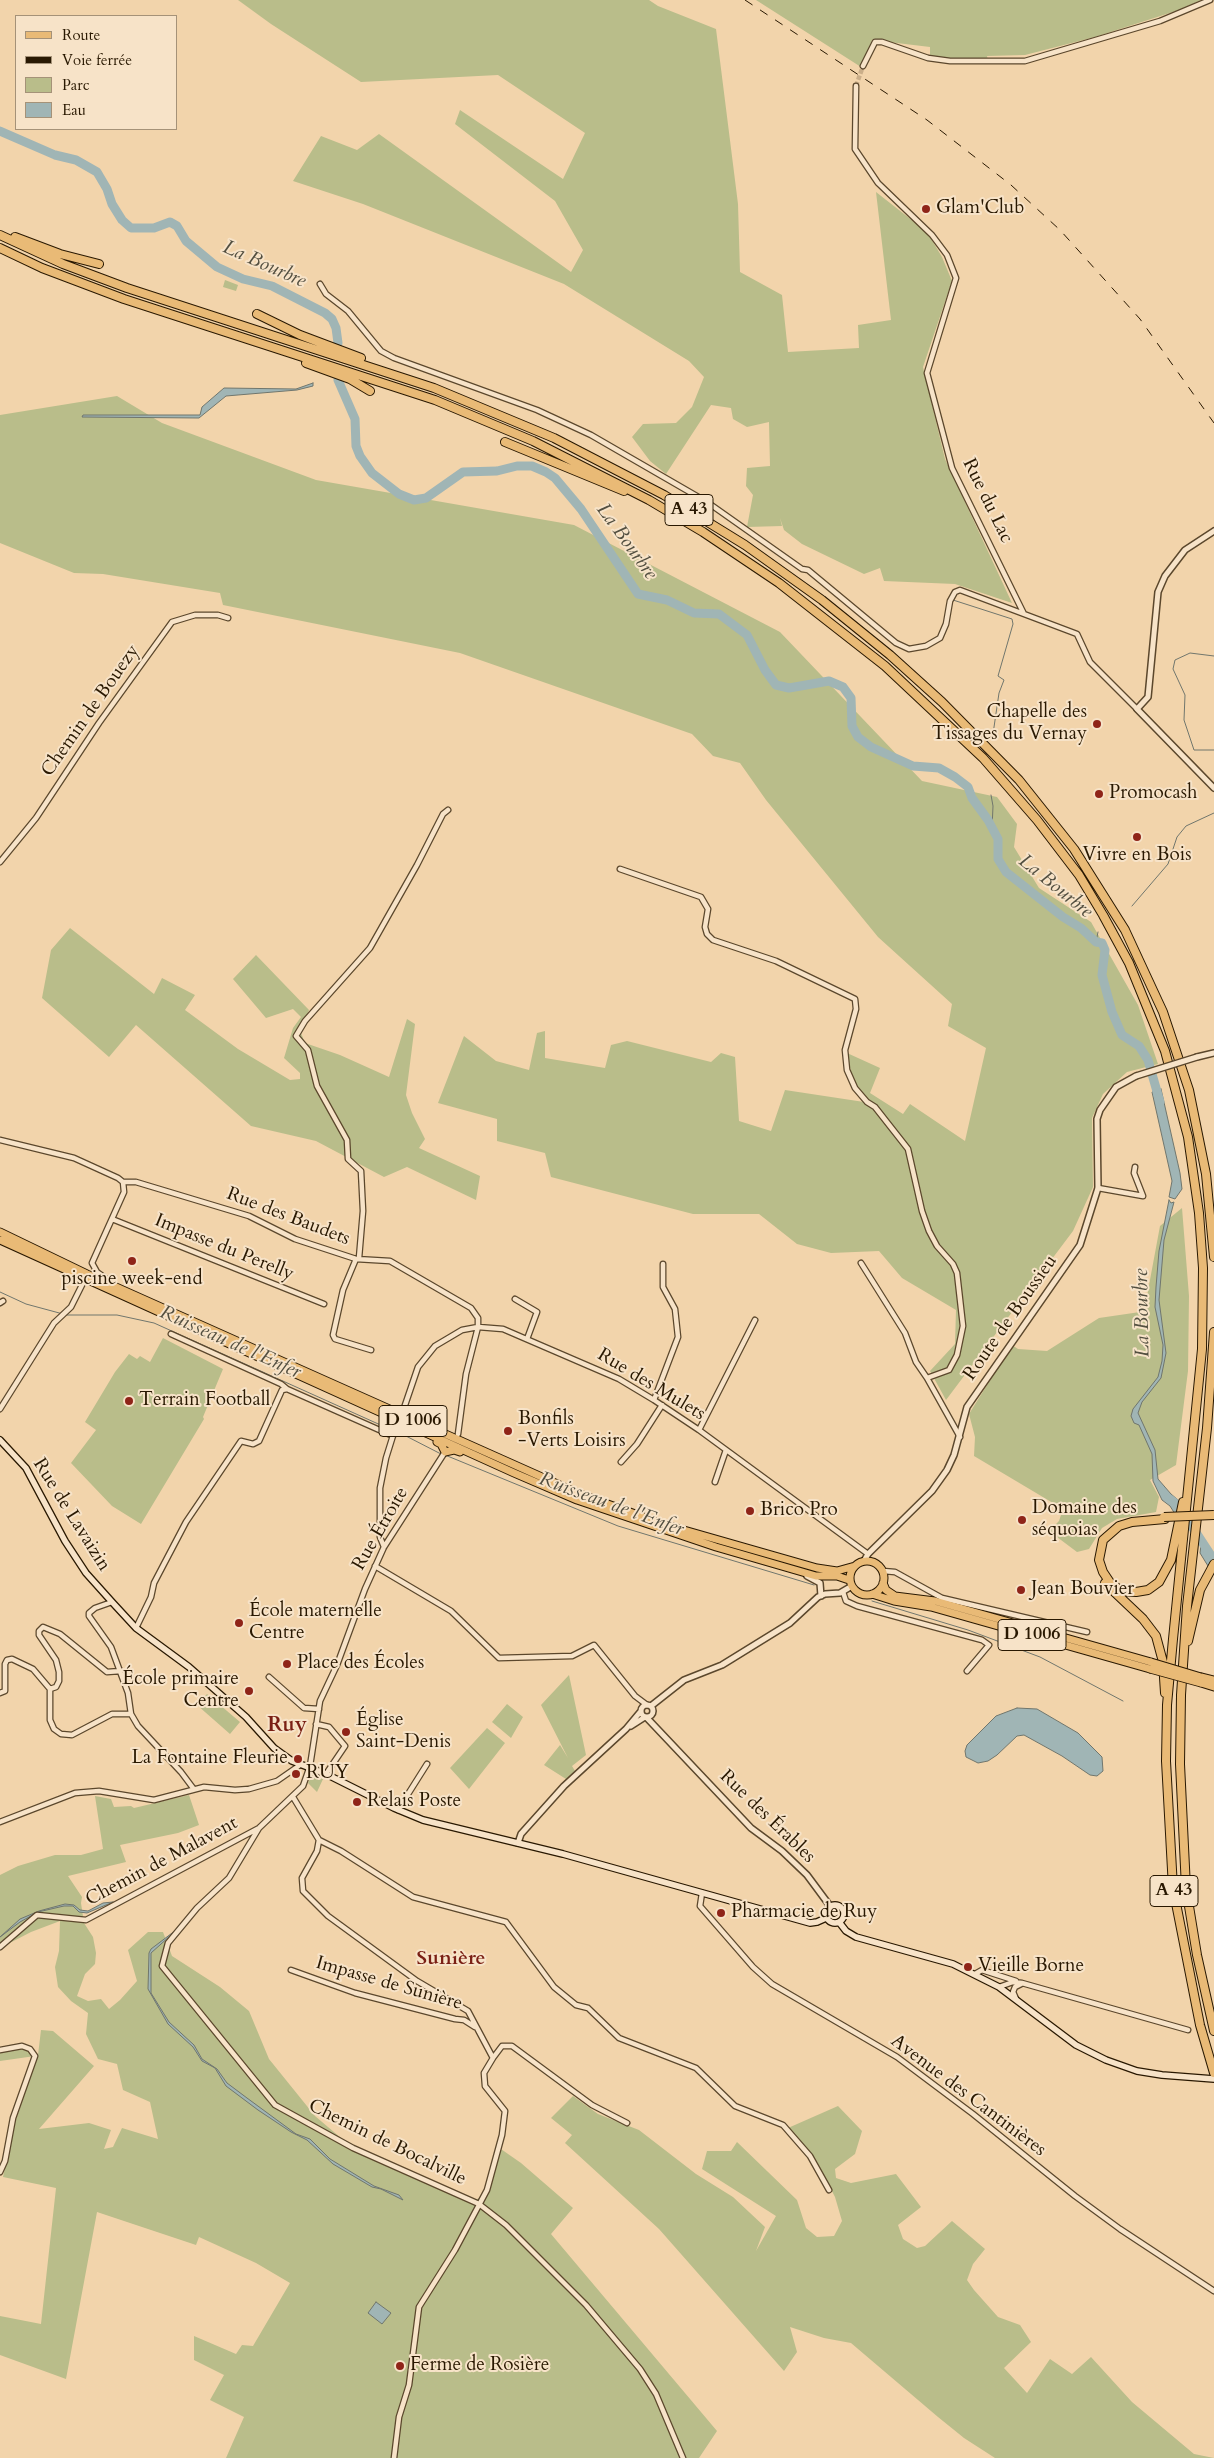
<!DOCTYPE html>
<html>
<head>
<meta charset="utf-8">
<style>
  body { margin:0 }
  #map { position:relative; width:1214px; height:2458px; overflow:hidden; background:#f2d4ab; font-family:Cardo,serif }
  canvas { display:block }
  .legend { position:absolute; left:15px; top:15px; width:162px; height:115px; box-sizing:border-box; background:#f7e3c8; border:1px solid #a59278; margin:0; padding:6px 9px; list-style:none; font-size:15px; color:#291801 }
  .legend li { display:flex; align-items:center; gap:10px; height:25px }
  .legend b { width:25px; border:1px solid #a59278 }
</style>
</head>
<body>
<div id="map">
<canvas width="1214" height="2458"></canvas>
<ul class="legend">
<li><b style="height:6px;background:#e9ba76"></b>Route</li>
<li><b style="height:6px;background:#291801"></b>Voie ferrée</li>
<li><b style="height:14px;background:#b9bd8a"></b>Parc</li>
<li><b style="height:14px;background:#a0b5b5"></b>Eau</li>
</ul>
</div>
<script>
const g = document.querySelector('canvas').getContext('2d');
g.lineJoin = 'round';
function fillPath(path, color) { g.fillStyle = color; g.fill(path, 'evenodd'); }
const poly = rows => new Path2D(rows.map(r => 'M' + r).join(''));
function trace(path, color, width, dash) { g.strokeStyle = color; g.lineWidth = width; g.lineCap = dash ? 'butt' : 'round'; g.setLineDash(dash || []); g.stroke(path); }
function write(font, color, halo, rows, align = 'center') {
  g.font = font + ' Cardo,serif'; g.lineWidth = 4; g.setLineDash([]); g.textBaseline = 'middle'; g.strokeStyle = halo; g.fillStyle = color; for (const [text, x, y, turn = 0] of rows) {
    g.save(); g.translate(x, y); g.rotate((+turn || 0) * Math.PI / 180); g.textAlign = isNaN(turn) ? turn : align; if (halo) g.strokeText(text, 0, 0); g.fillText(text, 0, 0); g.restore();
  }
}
const green = poly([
  [238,0,649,0,658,6,716,29,738,204,740,272,782,295,788,352,859,348,858,325,891,320,876,192,927,232,942,257,952,281,923,367,945,459,1012,603,955,584,884,581,880,568,864,574,802,544,784,530,780,518,782,526,747,527,753,495,746,486,747,468,770,466,769,422,747,427,733,419,731,408,711,405,666,474,650,461,632,437,643,424,676,423,692,407,704,377,689,361,564,284,363,204,293,181,321,136,357,150,379,134,571,272,583,250,555,201,455,124,460,110,563,179,585,133,498,75,361,82,271,24],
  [756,0,1201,0,1179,10,1095,37,1025,55,987,56,988,61,930,58,930,47,872,40,861,67],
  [225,280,238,285,236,291,223,287],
  [117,396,162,423,316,480,574,525,780,632,922,781,997,797,1017,824,1014,847,1039,888,1091,922,1138,1005,1158,1064,1127,1072,1103,1094,1092,1118,1093,1187,1073,1231,946,1400,930,1371,955,1344,956,1310,902,1278,879,1251,831,1253,797,1244,759,1214,693,1214,551,1177,545,1153,497,1141,497,1119,438,1103,464,1036,496,1061,529,1070,537,1033,545,1031,545,1058,605,1068,611,1045,627,1041,711,1062,721,1053,735,1057,739,1121,771,1131,785,1090,864,1102,852,1077,847,1053,880,1068,870,1093,903,1114,910,1104,965,1141,986,1048,948,1026,952,1004,878,937,766,800,740,763,713,756,692,734,460,653,223,605,220,593,103,574,74,573,0,543,0,415],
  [70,928,154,994,162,978,195,995,185,1010,238,1049,290,1080,300,1079,300,1073,284,1058,293,1028,301,1017,293,1009,266,1018,233,979,256,955,309,1010,301,1033,305,1043,340,1055,389,1077,407,1019,415,1024,406,1095,412,1113,425,1139,419,1148,480,1176,476,1200,407,1167,384,1177,316,1141,251,1126,136,1025,109,1057,42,998,51,950],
  [1182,1208,1189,1296,1188,1371,1176,1465,1150,1480,1159,1497,1156,1512,1117,1519,1102,1528,1089,1549,1077,1552,1049,1531,1059,1521,1063,1509,974,1456,975,1437,969,1414,1012,1345,1018,1349,1047,1351,1099,1318,1140,1312,1147,1296,1160,1226],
  [163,1338,223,1369,203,1417,204,1419,141,1524,112,1506,71,1463,96,1430,85,1422,115,1372,129,1354,137,1359,140,1356,150,1362],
  [569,1675,586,1755,572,1766,575,1771,566,1779,544,1765,560,1745,568,1758,541,1705],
  [207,1694,240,1722,230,1734,197,1705],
  [507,1704,523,1717,511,1738,492,1722],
  [487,1728,505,1743,469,1789,450,1768],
  [312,1775,323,1779,317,1792,308,1783],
  [189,1795,199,1825,178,1833,120,1845,126,1862,68,1876,82,1897,81,1903,84,1923,93,1937,96,1953,95,1964,85,1974,77,1996,88,2001,101,1999,109,2009,120,2000,137,1981,128,1950,148,1932,163,1932,172,1956,220,1987,249,2011,269,2059,315,2116,354,2149,473,2202,483,2195,498,2147,521,2163,573,2208,551,2234,717,2431,699,2458,226,2458,244,2417,210,2400,224,2375,194,2360,194,2336,236,2354,242,2345,253,2346,290,2283,256,2263,199,2237,196,2245,97,2212,66,2379,0,2355,0,2316,41,2324,56,2188,3,2177,14,2125,38,2055,41,2030,53,2031,94,2066,39,2129,89,2123,111,2130,104,2149,113,2147,122,2128,158,2139,150,2102,123,2090,117,2064,98,2059,86,2034,88,2013,71,2001,58,1987,55,1967,59,1951,60,1921,31,1932,0,1948,0,1875,18,1866,55,1855,81,1855,103,1849,95,1796,111,1799,114,1807,131,1806,134,1808],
  [22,2046,30,2049,35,2056,0,2061,0,2050],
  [573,2096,598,2114,639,2130,696,2174,733,2197,765,2227,756,2251,776,2216,702,2169,707,2151,731,2151,737,2142,797,2200,806,2228,817,2237,834,2236,842,2221,835,2197,817,2162,788,2128,838,2106,862,2131,855,2154,835,2169,836,2178,851,2183,896,2174,921,2207,898,2225,903,2239,917,2248,925,2246,952,2221,985,2249,973,2264,967,2280,974,2290,998,2317,1020,2325,1031,2342,1004,2368,1027,2393,1050,2359,1072,2374,1091,2357,1132,2402,1194,2454,1214,2458,995,2458,964,2438,938,2417,851,2343,824,2338,790,2327,797,2352,784,2371,659,2229,565,2143,572,2135,551,2118]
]);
const water = poly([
  [313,383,313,386,297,390,226,396,199,418,82,417,83,415,200,415,202,407,224,388,296,389,313,383],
  [1161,1089,1180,1173,1182,1189,1175,1199,1169,1197,1172,1181,1152,1092,1161,1089],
  [1169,1200,1171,1203,1174,1202,1164,1240,1159,1300,1166,1353,1161,1378,1142,1402,1138,1413,1155,1450,1158,1479,1171,1494,1178,1500,1177,1514,1175,1514,1170,1506,1162,1500,1153,1481,1152,1454,1139,1425,1134,1423,1131,1416,1133,1409,1158,1377,1162,1361,1163,1345,1155,1307,1156,1287,1159,1251,1169,1200],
  [1202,1537,1214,1555,1214,1559,1208,1566,1200,1553,1202,1537],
  [1017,1708,1037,1709,1078,1733,1102,1757,1103,1771,1097,1776,1090,1775,1062,1756,1024,1735,1017,1736,997,1755,988,1761,978,1763,966,1757,965,1751,967,1745,996,1716,1017,1708],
  [113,1902,87,1913,79,1912,73,1906,64,1906,38,1912,20,1922,0,1937,20,1919,39,1911,65,1904,74,1905,80,1910,88,1911,103,1903,113,1902],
  [180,1927,151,1953,151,1993,169,2022,194,2045,202,2059,217,2069,227,2083,247,2098,296,2134,310,2139,330,2159,374,2186,399,2195,403,2200,381,2189,372,2187,333,2164,307,2140,291,2132,258,2110,226,2086,215,2068,202,2061,193,2047,168,2024,148,1989,149,1953,151,1949,180,1927],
  [376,2302,391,2313,382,2324,368,2313,376,2302]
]);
const stream = poly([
  [953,600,1012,619,1013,624,998,676,1004,680,999,693,993,734],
  [1214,656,1190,653,1175,660,1173,669,1185,695,1184,720,1194,750,1214,750],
  [991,795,993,806,992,829],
  [1132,906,1168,864,1177,837,1186,826,1214,813],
  [1096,942,1098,932],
  [0,1292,26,1304,63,1314],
  [67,1315,117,1315,154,1323,385,1427],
  [404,1435,441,1454],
  [445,1455,618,1526,814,1585],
  [872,1601,968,1630,1040,1657,1123,1701]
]);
const river = poly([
  [0,131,55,155,76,160,97,172,107,189,112,204,122,220,131,228,154,228,170,222,177,226,186,241,217,267,243,279,272,286,325,313,332,319,336,328,338,343],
  [338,380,355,419,356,446,360,456,372,473,399,494,414,500,426,498,463,472,497,471,517,466,532,466,546,472,555,478,581,509,638,594,667,600,694,613,719,614,747,635,765,670,776,685,789,688,829,681,843,687,851,698,852,726,858,737,871,747,913,766,939,768,955,777,968,787,972,798,988,820,998,839,998,859,1006,872,1063,917,1081,928,1096,942,1102,943,1105,950,1102,975,1112,1012,1122,1035,1139,1046,1148,1060,1160,1102],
  [1168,1498,1178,1505,1214,1560]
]);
const minorTunnel = poly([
  [856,86,863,66]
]);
const minor = poly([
  [863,66,875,42,882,42,928,58,950,61,1025,61,1160,21,1210,0],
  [856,86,855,149,878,183,932,235,947,255,956,278,927,373,952,468,1024,614,1077,634,1090,662,1137,709],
  [320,284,326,294,348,311,381,351,394,358,537,410,591,435,707,502,802,569,808,570,896,643,909,649,926,646,940,638,946,624,950,601,955,592,960,590,1024,614],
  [0,862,36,818,99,723,172,622,195,615,218,615,228,618],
  [620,869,701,897,708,909,705,927,707,934,713,940,776,961,855,999,856,1009,845,1050,847,1070,855,1088,867,1102,875,1107,908,1149,922,1211,929,1231,937,1246,953,1264,957,1273,963,1326,957,1355,949,1370,927,1378,960,1437],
  [0,1140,74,1158,118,1178,123,1182],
  [123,1182,136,1182,249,1216,295,1239,356,1259,390,1261,471,1308,478,1318,478,1327,466,1374,458,1434],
  [1098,1188,1143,1196,1134,1173,1135,1167],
  [112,1219,324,1304],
  [359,1258,363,1211,361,1171,348,1159,347,1140,317,1086,308,1050,296,1036,305,1021,370,948,417,865,443,814,448,810],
  [356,1259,343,1290,333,1335,335,1339,371,1350],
  [861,1263,905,1333,916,1362,927,1378],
  [111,1282,97,1272,92,1263,124,1192,123,1182],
  [515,1299,537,1312,527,1339],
  [0,1303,3,1301],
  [171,1334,281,1384,287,1389],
  [654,1400,678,1337,675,1309,663,1287,663,1264],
  [0,1409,54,1323,71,1307,85,1279],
  [403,1411,418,1367,435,1346,462,1330,478,1327,503,1329,619,1379,654,1400,699,1430,868,1554],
  [699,1430,755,1320],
  [621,1462,637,1444,662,1405],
  [715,1482,726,1450],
  [384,1547,380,1537,380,1488,386,1458,396,1426],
  [375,1566,451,1611,499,1658,572,1656,594,1645,635,1696,647,1705],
  [883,1571,895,1572,942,1598,1087,1632],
  [843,1592,846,1601,857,1606,982,1640,989,1645,967,1671],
  [136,1628,151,1597,154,1583,186,1522,241,1441,253,1444,259,1441,282,1390,287,1389,393,1436],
  [269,1677,304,1708,319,1709],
  [50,1689,56,1687,59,1681,59,1672,56,1660,39,1635,39,1631,43,1627,60,1634,107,1672,121,1671],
  [0,1693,5,1691,5,1664,7,1660,12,1659,33,1669,50,1689,50,1720,54,1729,61,1734,72,1735,112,1714,131,1714,128,1693,111,1647,89,1616,89,1613,95,1608,112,1602],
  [131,1714,138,1726,181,1772,193,1788],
  [316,1724,329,1727,345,1746,326,1774],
  [293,1797,319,1840,341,1851,413,1897,506,1922,554,1987,576,2005,588,2008,619,2038,696,2068,735,2106,783,2125,810,2156,829,2190],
  [398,1810,427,1764],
  [0,1822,75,1793,99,1791,154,1800,204,1787,235,1790,249,1789,277,1781,300,1765],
  [259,1828,229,1878,197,1908,168,1943,162,1966,275,2105,353,2148,479,2204,506,2225,586,2305,640,2369,656,2394,683,2458],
  [319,1840,317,1851,302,1878,303,1891,328,1916,417,1981,468,2011,493,2058,484,2073,485,2086,505,2111,502,2135,487,2190,455,2250,419,2307,409,2385,399,2417,394,2458],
  [702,1893,700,1906,753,1967,772,1984,897,2057,973,2114,1075,2196,1120,2229,1214,2291],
  [0,1947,37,1915,86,1920,259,1828,303,1786,310,1766,320,1701,337,1665,365,1589,384,1547,445,1452],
  [291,1970,355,1993,455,2019,464,2020,475,2027],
  [975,1974,982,1970,1016,1981],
  [999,1987,1013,1982,1022,1983,1188,2030],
  [1016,1999,1013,1992,1015,1987,1021,1984],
  [0,2050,22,2046,30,2049,35,2056,13,2118,5,2161,0,2172],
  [493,2058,502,2046,512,2046,592,2105,627,2123]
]);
const tertiary = poly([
  [1214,531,1185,550,1165,576,1158,592,1148,697,1137,709,1214,788],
  [1197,1057,1214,1053],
  [864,1561,868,1554,932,1491,947,1470,954,1455,967,1407,1080,1245,1098,1188,1097,1119,1100,1110,1116,1087,1136,1076],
  [807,1576,820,1583,821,1596],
  '641 1711a6 6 0 1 1 12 0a6 6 0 1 1-12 0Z',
  [651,1706,684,1680,722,1665,790,1623,818,1597,825,1594,840,1593,852,1586],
  [647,1718,751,1828,782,1851,807,1875,830,1906],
  [631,1726,645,1717],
  [518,1843,521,1834,564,1786,626,1729,641,1711]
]);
const secondary = poly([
  [0,1440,26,1468,65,1541,86,1573,112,1602,136,1628,189,1667,246,1717,274,1748,292,1761,326,1774,394,1808,423,1820,563,1854,810,1923,817,1922,826,1918],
  '826 1914a9 9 0 1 1 18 0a9 9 0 1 1-18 0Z',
  [839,1922,846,1931,856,1937,953,1964,999,1987,1076,2045,1106,2060,1137,2071,1162,2075,1214,2079]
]);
const primary = poly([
  [0,1232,87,1274,580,1494,663,1524,817,1568,837,1571,855,1566],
  [0,1240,514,1473,577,1500,716,1547,816,1576,837,1576,849,1580],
  [437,1442,441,1444,445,1452,454,1450,460,1452],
  '850 1578a17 17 0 1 1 34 0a17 17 0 1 1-34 0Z',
  [883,1583,886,1590,895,1596,935,1601,1151,1662],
  [872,1594,894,1601,931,1607,1150,1669],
  [1201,1677,1214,1680],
  [1201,1683,1214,1687]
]);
const motorway = poly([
  [0,235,63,264,127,288,434,388,554,438,664,495,745,545,822,600,890,655,942,702,1019,780,1074,849,1125,930,1163,1012,1189,1090,1206,1174,1214,1257],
  [15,237,60,254,99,264],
  [0,248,42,268,124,299,435,400,533,441,649,500,703,532,779,583,885,666,983,758,1037,820,1079,875,1103,915,1129,963,1165,1051,1188,1137,1199,1213,1203,1268,1202,1349,1173,1639,1167,1705,1166,1761,1173,1888,1200,2025,1214,2073],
  [257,314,300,335,361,358],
  [306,363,350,379,370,391],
  [505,442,624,491],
  [1214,1332,1207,1428,1187,1606,1181,1695,1180,1764,1186,1888,1197,1955,1214,2031],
  [1165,1519,1132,1522,1119,1526,1103,1540,1099,1560,1103,1572,1111,1584,1122,1591,1136,1592,1148,1590,1159,1582,1171,1560,1183,1502],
  [1105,1583,1143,1619,1156,1636,1163,1662,1165,1693],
  [1188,1641,1200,1590,1214,1564]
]);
const rail = poly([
  [745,0,927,120,1011,185,1060,230,1140,319,1214,423]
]);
const tertiaryBridge = poly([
  [1136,1076,1197,1057]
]);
const primaryBridge = poly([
  [1151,1662,1201,1677],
  [1150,1669,1201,1683]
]);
const motorwayBridge = poly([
  [1164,1517,1214,1515]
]);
const markers = [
  [926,209,5,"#8f2418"],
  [1097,724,5,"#8f2418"],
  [1099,794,5,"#8f2418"],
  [1137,837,5,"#8f2418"],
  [132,1261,5,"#8f2418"],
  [129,1401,5,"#8f2418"],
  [508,1431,5,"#8f2418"],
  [750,1511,5,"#8f2418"],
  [1022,1520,5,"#8f2418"],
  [1021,1590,5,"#8f2418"],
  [239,1623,5,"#8f2418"],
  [287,1664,5,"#8f2418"],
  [249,1691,5,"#8f2418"],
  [346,1732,5,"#8f2418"],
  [298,1759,5,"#8f2418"],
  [296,1774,5,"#8f2418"],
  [357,1802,5,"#8f2418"],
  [721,1913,5,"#8f2418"],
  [968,1967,5,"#8f2418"],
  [400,2366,5,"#8f2418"]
];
const shields = [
  [689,510,48],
  [413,1421,68],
  [1032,1635,68],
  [1174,1891,48]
];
const shieldNames = [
  ["A 43",689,510],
  ["D 1006",413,1421],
  ["D 1006",1032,1635],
  ["A 43",1174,1891]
];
const poiNames = [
  ["Glam'Club",936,209],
  ["Chapelle des",1087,713,"right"],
  ["Tissages du Vernay",1087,735,"right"],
  ["Promocash",1109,794],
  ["Vivre en Bois",1137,856,"center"],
  ["piscine week-end",132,1280,"center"],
  ["Terrain Football",139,1401],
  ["Bonfils",518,1420],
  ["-Verts Loisirs",518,1442],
  ["Domaine des",1032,1509],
  ["séquoias",1032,1531],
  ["Brico Pro",760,1511],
  ["Jean Bouvier",1031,1590],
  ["École maternelle",249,1612],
  ["Centre",249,1634],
  ["Place des Écoles",297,1664],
  ["École primaire",239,1680,"right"],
  ["Centre",239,1702,"right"],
  ["Église",356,1721],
  ["Saint-Denis",356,1743],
  ["La Fontaine Fleurie",288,1759,"right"],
  ["RUY",306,1774],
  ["Relais Poste",367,1802],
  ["Pharmacie de Ruy",731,1913],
  ["Vieille Borne",978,1967],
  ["Ferme de Rosière",410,2366]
];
const streetNames = [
  ["Rue du Lac",987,501,64],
  ["Chemin de Bouezy",91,711,-55],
  ["Rue des Baudets",288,1217,21],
  ["Impasse du Perelly",224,1248,22],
  ["Route de Boussieu",1011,1318,-55],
  ["Rue des Mulets",651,1385,31],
  ["Rue de Lavaizin",71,1515,58],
  ["Rue Étroite",381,1529,-60],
  ["Rue des Érables",767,1817,44],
  ["Chemin de Malavent",162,1862,-28],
  ["Impasse de Sunière",389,1984,16],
  ["Avenue des Cantinières",968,2096,37],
  ["Chemin de Bocalville",387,2143,26]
];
const waterNames = [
  ["La Bourbre",264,265,24],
  ["La Bourbre",626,542,54],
  ["La Bourbre",1055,887,39],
  ["La Bourbre",1143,1313,-91],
  ["Ruisseau de l'Enfer",230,1343,24],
  ["Ruisseau de l'Enfer",611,1505,20]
];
const neighbourhoodNames = [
  ["Sunière",451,1959]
];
const quarterNames = [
  ["Ruy",287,1726]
];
fillPath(green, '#b9bd8a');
fillPath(water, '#a0b5b5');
trace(water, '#70766d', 1);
trace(stream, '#70766d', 1);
trace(river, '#a0b5b5', 9);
trace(minorTunnel, '#caae89', 4.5, [4.5, 2]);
trace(minor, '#5b472c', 7);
trace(tertiary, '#5b472c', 8);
trace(secondary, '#291801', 8);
trace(primary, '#291801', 9);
trace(motorway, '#291801', 10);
trace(minor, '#f7e3c8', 4.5);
trace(tertiary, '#f7e3c8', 5);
trace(secondary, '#f7e3c8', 5.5);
trace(primary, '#e9ba76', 7);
trace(motorway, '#e9ba76', 8);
trace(rail, '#291801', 1, [9, 9]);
trace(tertiaryBridge, '#5b472c', 8, []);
trace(primaryBridge, '#291801', 9, []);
trace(motorwayBridge, '#291801', 10, []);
trace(tertiaryBridge, '#f7e3c8', 5);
trace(primaryBridge, '#e9ba76', 7);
trace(motorwayBridge, '#e9ba76', 8);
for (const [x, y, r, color] of markers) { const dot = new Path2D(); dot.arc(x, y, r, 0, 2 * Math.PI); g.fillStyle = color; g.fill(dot); trace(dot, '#f7e3c8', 2); }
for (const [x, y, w] of shields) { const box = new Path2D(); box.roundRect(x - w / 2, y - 15.5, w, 31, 4); g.fillStyle = '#f7e3c8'; g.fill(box); trace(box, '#291801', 1); }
write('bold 18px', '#291801', null, shieldNames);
write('19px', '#291801', '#f7e3c8', poiNames, 'left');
write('19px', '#291801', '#f7e3c8', streetNames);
write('italic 20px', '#534f40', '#f7e3c8', waterNames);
write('bold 20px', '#7a1f14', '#f7e3c8', neighbourhoodNames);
write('bold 21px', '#7a1f14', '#f7e3c8', quarterNames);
</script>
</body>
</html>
